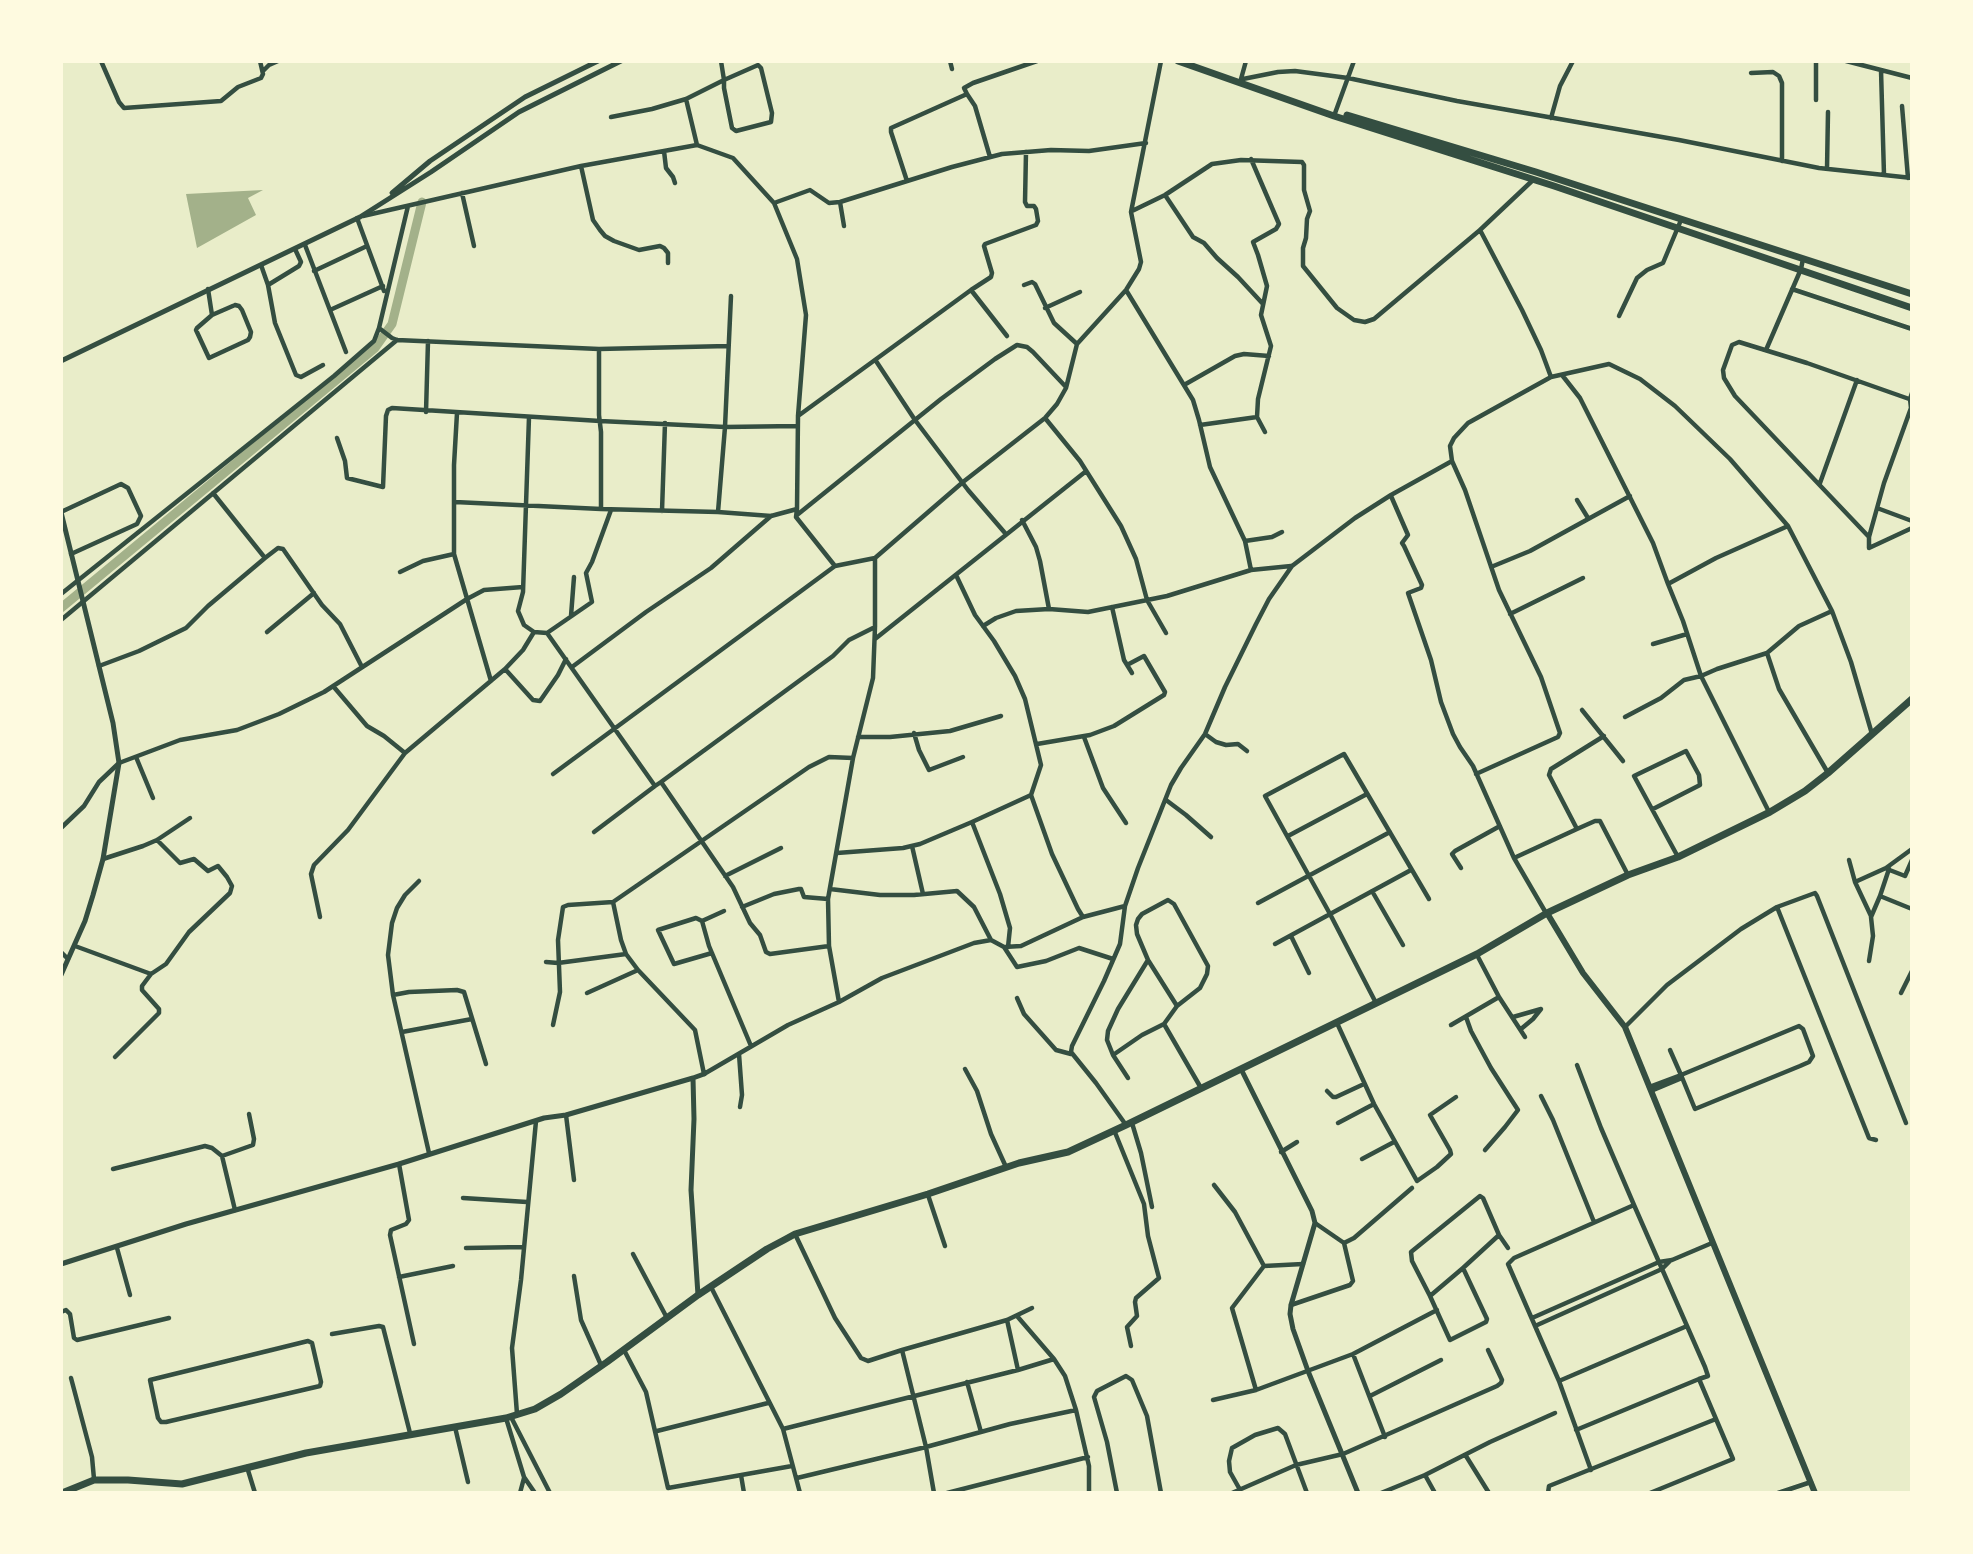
<!DOCTYPE html>
<html>
<head>
<meta charset="utf-8">
<style>
  body { margin:0 }
  #map { position:relative; width:1973px; height:1554px; overflow:hidden; background:#e9edc9; font-family:"Asap Condensed",sans-serif }
  canvas { display:block }
  .frame { position:absolute; inset:0; border:63px solid #fefae0; pointer-events:none }
</style>
</head>
<body>
<div id="map">
<canvas width="1973" height="1554"></canvas>
<div class="frame"></div>
</div>
<script>
const g = document.querySelector('canvas').getContext('2d');
g.lineJoin = 'round';
function fillPath(path, color) { g.fillStyle = color; g.fill(path, 'evenodd'); }
const poly = rows => new Path2D(rows.map(r => 'M' + r).join(''));
function trace(path, color, width, dash) { g.strokeStyle = color; g.lineWidth = width; g.lineCap = dash ? 'butt' : 'round'; g.setLineDash(dash || []); g.stroke(path); }
const water = poly([
  [263,190,248,198,256,215,197,248,186,194]
]);
const canal = poly([
  [61,608,375,348,392,324,422,202]
]);
const minor = poly([
  [101,61,119,102,124,108,221,101,238,87,261,78,263,74,260,61],
  [950,61,952,69],
  [1846,61,1912,78],
  [1881,70,1884,175],
  [263,71,269,65,278,61],
  [1751,73,1773,72,1779,76,1782,83,1782,161],
  [1241,79,1246,61],
  [1241,82,1243,79,1278,72,1295,71,1348,78,1457,101,1679,140,1819,168,1912,178],
  [967,94,964,88,973,83,1037,61],
  [686,99,697,145],
  [1816,100,1816,61],
  [1902,106,1908,178],
  [1334,116,1354,61],
  [611,117,652,109,686,99,724,80,758,65,761,68,772,113,771,122,736,131,732,128,724,88,724,80,721,61],
  [1551,118,1560,86,1573,61],
  [664,151,666,168,673,177,675,183],
  [581,166,593,220,600,230,605,236,614,241,639,250,660,246,664,248,668,253,668,263],
  [1827,169,1828,112],
  [1533,180,1480,230,1522,310,1541,350,1551,377],
  [907,181,891,132,891,128,967,94,975,106,990,157],
  [462,193,474,246],
  [1165,195,1193,237,1204,243,1217,258,1238,277,1263,304],
  [840,202,844,226],
  [774,203,810,190,829,203,840,202,952,167,1002,154,1051,150,1089,151,1146,143],
  [408,206,379,328,392,338,397,340,599,349,728,346],
  [1132,211,1165,195,1212,164,1241,160,1302,162,1304,165,1304,190,1310,211,1307,219,1306,238,1303,248,1303,266,1337,308,1354,320,1365,322,1374,319,1480,230],
  [363,216,581,166,697,145,733,158,774,203,797,259,806,315,798,416,797,509,796,517,835,566,875,558,963,482,1045,418,1057,404,1066,388,1077,344,1126,290,1139,269,1141,262,1131,212,1161,61],
  [357,218,384,291],
  [305,245,346,352],
  [261,265,268,285,275,323,296,375,301,377,323,365],
  [314,271,367,246],
  [268,285,299,266,301,262,295,249],
  [1024,285,1032,282,1035,284,1054,323,1077,344],
  [208,289,212,315],
  [1792,289,1912,329],
  [971,290,1007,336],
  [1126,290,1193,400,1199,420,1210,467,1245,541,1251,570],
  [235,305,239,306,242,310,251,332,250,337,248,340,209,358,196,330,197,328,212,315,235,305],
  [1045,308,1080,292],
  [330,310,383,286],
  [1619,316,1637,278,1647,270,1663,263,1681,220],
  [599,349,599,415,601,432,601,509],
  [1766,350,1801,269,1803,259],
  [876,361,915,420,968,490,1005,533],
  [1562,375,1580,398,1653,543,1668,584,1683,621,1701,676,1769,812],
  [1184,385,1235,356,1244,354,1269,356],
  [1912,393,1910,399,1911,408,1884,483,1869,537,1869,548,1912,528],
  [426,412,428,341],
  [457,413,454,465,454,554,491,681],
  [798,416,971,290,991,277,992,273,984,246,985,244,1036,225,1038,221,1036,209,1034,206,1027,206,1025,202,1026,152],
  [529,417,523,592,518,611,524,625,534,632,547,633,655,786,661,782],
  [1257,417,1265,432],
  [1045,418,1080,461,1121,526,1136,559,1147,600,1166,633],
  [1200,425,1257,417,1258,399,1271,346,1261,315,1267,286,1258,255,1253,242,1276,229,1279,224,1251,159],
  [337,438,345,461,347,478,383,487,386,416,388,410,392,408,600,421,725,427,797,426],
  [1820,483,1857,380],
  [213,493,265,558,278,548,283,549,322,605,340,624,362,667],
  [1391,496,1408,535,1402,543,1404,546,1422,585,1421,588,1408,593,1431,660,1441,702,1453,734,1460,747,1473,766,1514,858,1546,913],
  [1577,500,1588,518],
  [455,502,601,509,718,512,771,516,797,509],
  [1877,508,1912,521],
  [662,511,665,423],
  [61,512,121,484,128,488,141,516,137,524,71,554],
  [718,512,725,427,731,296],
  [797,515,941,399,995,359,1017,345,1027,347,1033,352,1066,387],
  [1022,520,1036,547,1040,561,1049,609],
  [1869,537,1735,396,1724,378,1723,370,1732,345,1739,342,1807,363,1912,400],
  [1245,541,1272,537,1282,532],
  [1491,567,1530,551,1630,496],
  [400,572,423,561,454,554],
  [956,575,975,615,994,641,1015,676,1025,699,1041,765,1031,795,1052,854,1078,909,1083,917,1125,906],
  [1668,584,1716,558,1788,526],
  [61,594,334,376,374,341,379,328],
  [1112,607,1124,660,1132,673],
  [1510,614,1583,578],
  [571,616,574,577],
  [61,620,397,340],
  [983,626,996,618,1016,611,1049,609,1088,612,1167,596,1251,570,1291,566],
  [267,632,314,593],
  [547,633,592,602,586,573,592,562,611,510],
  [875,639,1085,472],
  [1653,644,1687,634],
  [99,666,139,651,186,628,208,606,265,558],
  [572,667,646,612,711,568,771,516],
  [505,669,533,700,540,701,558,675,566,659],
  [333,686,367,726,384,736,405,753],
  [1582,710,1623,761],
  [1625,717,1661,698,1684,680,1701,676,1717,669,1767,653],
  [914,733,919,750,929,770,963,757],
  [1205,734,1216,742,1226,745,1238,744,1247,751],
  [1604,736,1551,769,1549,775,1577,829,1595,821,1600,821,1628,875],
  [858,737,890,737,950,731,1001,716],
  [1084,737,1103,788,1126,823],
  [1037,744,1090,735,1114,726,1164,695,1165,692,1144,656,1127,665],
  [136,757,153,798],
  [1828,773,1779,689,1767,653,1799,626,1832,611],
  [553,774,835,566],
  [1476,774,1558,737,1560,733,1541,677,1499,590,1465,490,1452,461,1450,446,1454,438,1468,423,1551,377,1609,364,1640,379,1675,406,1730,459,1788,526,1832,611,1851,662,1872,734],
  [661,782,833,656,849,640,875,627],
  [661,782,733,887,750,923,760,935,766,952,770,954,829,946],
  [1166,800,1186,815,1211,837],
  [1653,809,1700,785,1699,775,1686,751,1634,776,1678,857],
  [61,828,84,806,99,782,119,763,180,740,237,730,279,714,324,692,467,599,484,590,523,587],
  [594,832,655,786],
  [1288,836,1367,794],
  [912,846,923,894],
  [837,853,903,848,920,844,972,822],
  [1514,858,1577,829],
  [103,859,143,846,157,840,190,818],
  [1849,860,1855,882,1871,916],
  [1461,868,1452,854,1455,851,1500,826],
  [1887,869,1905,876,1912,860],
  [725,876,781,848],
  [419,881,405,895,397,908,392,923,388,955,393,995,429,1153],
  [1855,882,1886,868,1912,849],
  [830,889,880,895,914,895,957,891,974,907,991,940],
  [1372,891,1403,945],
  [1880,896,1889,869],
  [613,902,621,940,626,954,638,970,695,1030,704,1074,788,1025,839,1002,829,946,828,899,853,758,873,678,875,627,875,558],
  [613,902,809,767,829,757,853,758],
  [1258,903,1390,832],
  [742,907,774,894,799,889,801,889,804,897,828,899],
  [1777,907,1869,1138,1876,1140],
  [320,917,312,879,311,874,314,865,348,830,405,753,505,669,523,650,534,632],
  [702,921,724,911],
  [1291,936,1309,973],
  [1275,944,1411,870],
  [75,946,151,974,142,986,142,990,159,1009,159,1013,115,1057],
  [1004,947,1017,967,1046,961,1079,948,1113,959],
  [1008,947,1010,928,1000,894,972,822,1031,795],
  [61,952,68,959],
  [712,953,674,964,658,930,696,918,702,921,709,946,751,1046],
  [1477,955,1499,997,1525,1037],
  [1148,960,1118,1009,1108,1031,1107,1040,1113,1055,1142,1035,1164,1024],
  [1869,961,1873,936,1871,917,1880,896,1912,909],
  [546,962,558,963,626,954],
  [151,974,166,964,189,932,230,893,232,886,227,877,218,866,208,871,194,859,180,863,157,840],
  [587,993,638,970],
  [1901,993,1912,971],
  [393,995,409,992,457,990,464,992,486,1064],
  [1017,998,1024,1014,1056,1050,1071,1054],
  [839,1002,882,978,974,943,991,940,1004,947,1021,946,1083,917],
  [1376,1003,1330,914,1265,796,1344,754,1429,899],
  [1177,1006,1148,960,1137,934,1136,925,1138,919,1142,914,1168,900,1174,904,1208,966,1207,974,1200,988,1177,1006,1164,1024,1201,1088],
  [1466,1017,1471,1031,1491,1068,1518,1110,1505,1127,1485,1150],
  [1513,1017,1541,1009,1533,1019,1521,1029],
  [1337,1023,1374,1104,1417,1181,1437,1167,1451,1154,1450,1150,1430,1115,1456,1097],
  [553,1025,560,992,558,940,563,907,568,905,613,902],
  [1451,1025,1499,997],
  [1625,1027,1667,985,1741,929,1777,907,1815,893,1817,896,1906,1123],
  [402,1032,472,1019],
  [739,1054,742,1095,740,1107],
  [1113,1055,1128,1078],
  [1577,1065,1601,1128,1634,1205],
  [965,1069,977,1091,991,1134,1006,1167],
  [1649,1087,1681,1075,1799,1026,1803,1029,1813,1056,1809,1062,1800,1066,1695,1109,1681,1075,1670,1050],
  [1327,1091,1333,1097,1336,1097,1364,1084],
  [1651,1091,1682,1078],
  [1541,1096,1553,1120,1594,1222],
  [566,1115,574,1180],
  [1132,1123,1141,1153,1152,1207],
  [1338,1123,1374,1104],
  [1126,1125,1096,1083,1071,1052,1072,1046,1104,981,1120,944,1125,906,1138,868,1171,785,1181,768,1205,734,1225,687,1256,624,1269,599,1292,566,1355,518,1391,495,1452,461],
  [1114,1130,1144,1204,1148,1236,1159,1278,1136,1298,1135,1302,1137,1316,1127,1327,1131,1346],
  [1281,1152,1297,1142],
  [222,1156,253,1145,254,1139,249,1114],
  [1362,1159,1394,1142],
  [399,1164,409,1220,406,1224,391,1230,390,1235,414,1344],
  [113,1169,205,1146,212,1148,222,1156,235,1210],
  [1214,1185,1235,1212,1264,1266,1303,1264],
  [928,1195,945,1246],
  [463,1198,527,1202],
  [1315,1223,1344,1243,1354,1238,1412,1188],
  [795,1234,835,1318,861,1358,868,1361,902,1350],
  [1499,1235,1508,1248],
  [117,1248,130,1295],
  [466,1248,524,1247],
  [633,1254,667,1318],
  [1463,1268,1487,1319,1486,1322,1450,1340,1430,1296,1463,1268],
  [574,1276,581,1320,601,1365],
  [399,1277,453,1266],
  [711,1287,783,1429,800,1493],
  [1430,1296,1412,1261,1411,1252,1480,1196,1483,1198,1499,1235,1463,1268],
  [1291,1305,1350,1285,1353,1281,1344,1243],
  [61,1312,66,1310,70,1314,74,1338,77,1340,169,1318],
  [1017,1316,1054,1359],
  [1532,1318,1659,1262,1672,1260,1712,1243],
  [1007,1320,1018,1370],
  [1535,1326,1662,1269,1670,1261],
  [332,1334,379,1326,383,1327,410,1433],
  [308,1341,312,1343,321,1382,320,1386,166,1422,161,1422,158,1418,150,1380,308,1341],
  [624,1350,646,1392,668,1488,792,1466],
  [1353,1354,1437,1310],
  [71,1378,92,1457,94,1479],
  [1559,1381,1687,1326],
  [967,1382,981,1432],
  [1256,1390,1232,1308,1264,1266],
  [1370,1396,1441,1360],
  [1213,1400,1256,1390,1353,1354,1385,1437],
  [1076,1410,1089,1466,1089,1493],
  [517,1414,512,1348,521,1280,536,1121],
  [511,1417,550,1493],
  [506,1418,524,1477,535,1493],
  [455,1427,468,1482],
  [783,1429,1018,1370,1054,1359,1065,1376,1076,1410,1010,1424,926,1447,797,1478],
  [1576,1430,1699,1379],
  [657,1431,768,1403],
  [1466,1456,1489,1493],
  [247,1467,255,1493],
  [1591,1470,1559,1381,1508,1264,1514,1258,1634,1205,1705,1367,1708,1376,1699,1379,1733,1459,1650,1493],
  [741,1475,744,1493],
  [1425,1475,1435,1493],
  [1239,1488,1230,1472,1229,1461,1232,1448,1255,1435,1278,1428,1285,1434,1307,1493],
  [520,1493,524,1478],
  [934,1493,926,1447,902,1350,1007,1320,1032,1308],
  [947,1493,1088,1457],
  [1117,1493,1107,1442,1094,1397,1097,1391,1126,1376,1132,1380,1147,1416,1161,1493],
  [1232,1493,1296,1465,1343,1454,1497,1386,1501,1383,1502,1380,1488,1350],
  [1381,1493,1425,1475,1490,1442,1555,1413],
  [1548,1493,1549,1486,1716,1419],
  [1778,1493,1811,1482]
]);
const tertiary = poly([
  [392,193,430,161,525,97,598,61],
  [61,361,360,217,431,172,519,112,621,61],
  [61,512,113,723,119,763,103,859,93,895,85,921,61,975],
  [1241,1069,1312,1211,1315,1223,1291,1305,1290,1314,1293,1329,1308,1371,1358,1493],
  [61,1264,186,1224,399,1164,544,1118,566,1115,693,1078],
  [698,1295,691,1190,694,1119,693,1078,704,1074]
]);
const secondary = poly([
  [1547,913,1583,973,1625,1027,1815,1493]
]);
const primary = poly([
  [62,1493,94,1480,128,1480,182,1484,306,1453,506,1418,535,1409,561,1394,607,1362,698,1295,767,1249,784,1240,795,1234,928,1194,1019,1163,1068,1152,1126,1125,1477,954,1547,913,1628,875,1678,857,1770,812,1805,791,1828,773,1912,699]
]);
const trunk = poly([
  [1178,61,1334,116,1554,186,1912,308],
  [1347,115,1536,172,1912,294]
]);
fillPath(water, '#a3b18a');
trace(canal, '#a3b18a', 9);
trace(minor, '#344e41', 4.5);
trace(tertiary, '#344e41', 5);
trace(secondary, '#344e41', 6);
trace(primary, '#344e41', 7);
trace(trunk, '#344e41', 7);
</script>
</body>
</html>
